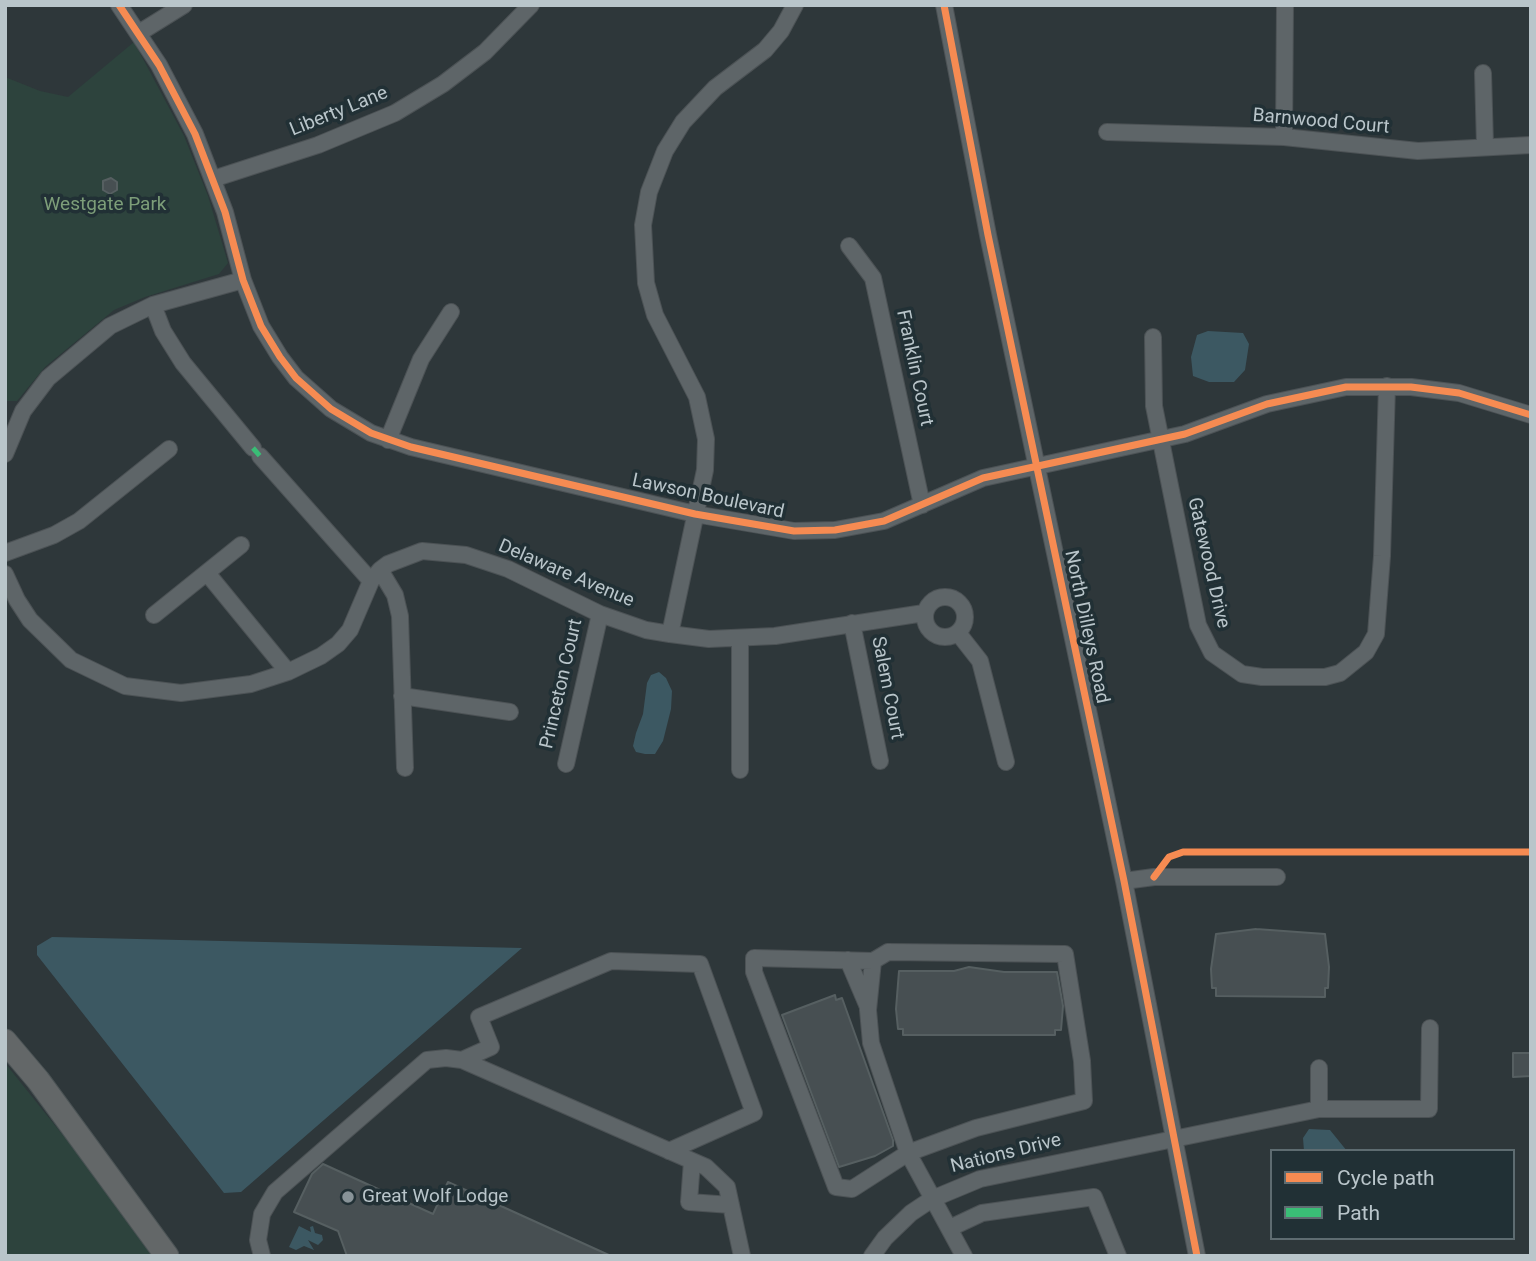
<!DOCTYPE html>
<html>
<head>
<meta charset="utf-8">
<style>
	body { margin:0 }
	#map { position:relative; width:1536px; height:1261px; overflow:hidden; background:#2e373a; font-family:Roboto,sans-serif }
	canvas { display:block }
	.frame { position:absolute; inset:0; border:7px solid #b9c5ca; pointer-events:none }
	.legend { position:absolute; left:1270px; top:1149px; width:245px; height:91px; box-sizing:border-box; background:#213035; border:2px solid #5e6c71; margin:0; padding:9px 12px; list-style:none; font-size:21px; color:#b9c5ca }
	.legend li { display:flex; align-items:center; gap:14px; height:35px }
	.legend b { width:35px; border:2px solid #5e6c71 }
</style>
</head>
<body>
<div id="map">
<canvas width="1536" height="1261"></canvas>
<div class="frame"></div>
<ul class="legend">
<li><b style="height:9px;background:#f68b52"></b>Cycle path</li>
<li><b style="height:9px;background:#3abd76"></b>Path</li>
</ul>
</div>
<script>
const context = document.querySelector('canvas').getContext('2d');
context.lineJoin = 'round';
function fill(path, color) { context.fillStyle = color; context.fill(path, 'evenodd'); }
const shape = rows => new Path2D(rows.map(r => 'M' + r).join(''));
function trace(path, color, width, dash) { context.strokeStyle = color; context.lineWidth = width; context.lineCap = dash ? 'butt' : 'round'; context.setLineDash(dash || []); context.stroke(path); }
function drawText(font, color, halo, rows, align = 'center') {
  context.font = font + ' Roboto,sans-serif'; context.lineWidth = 7; context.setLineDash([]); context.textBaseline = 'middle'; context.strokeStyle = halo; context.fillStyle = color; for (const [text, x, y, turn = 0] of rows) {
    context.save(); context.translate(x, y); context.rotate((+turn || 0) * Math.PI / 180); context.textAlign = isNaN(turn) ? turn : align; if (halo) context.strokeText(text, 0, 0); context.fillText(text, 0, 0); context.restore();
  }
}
const green = shape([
	[134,42,184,136,208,196,228,263,219,274,145,297,114,310,45,367,17,401,5,401,5,77,40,91,68,97],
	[5,1063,82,1159,152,1256,5,1256]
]);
const water = shape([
	[1208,331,1243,333,1249,344,1245,370,1234,382,1209,382,1193,376,1191,357,1197,335],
	[659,672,666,678,672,691,671,709,663,741,655,754,645,754,636,752,633,746,636,733,643,714,647,683,651,675],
	[52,937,522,948,241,1192,224,1193,37,955,37,946],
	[1309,1129,1330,1130,1347,1151,1304,1151,1303,1138],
	[299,1226,311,1232,310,1227,313,1226,315,1233,322,1235,323,1240,318,1245,308,1240,314,1250,304,1246,296,1250,289,1247]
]);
const building = shape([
	[111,178,117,182,117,190,110,194,103,190,103,181,111,178],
	[1256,929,1325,934,1329,967,1328,988,1325,988,1325,997,1216,996,1216,988,1212,988,1211,969,1216,934,1256,929],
	[969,967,1004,972,1057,972,1063,1006,1061,1030,1055,1030,1055,1035,903,1035,903,1029,898,1029,896,1009,899,971,954,971,969,967],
	[835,995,836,1000,842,998,893,1140,893,1146,875,1156,839,1167,782,1015,835,995],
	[1513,1053,1531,1053,1531,1076,1513,1077,1513,1053],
	[323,1164,433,1214,448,1182,611,1256,347,1256,338,1231,294,1212,312,1174,323,1164]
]);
const minor = shape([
	[119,5,159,65,195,134,225,212,243,280,261,326,280,357,296,378,331,409,371,433,411,447,695,514,794,531,835,530,884,521,983,478,1185,434,1267,404,1346,387,1411,387,1459,393,1531,415],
	[944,5,988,235,1124,881,1197,1256],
	[139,33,184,5],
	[1483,73,1485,145],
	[1107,132,1284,137,1418,151,1531,145],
	[1284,137,1285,5],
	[213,179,318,145,395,113,443,84,485,52,531,5],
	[849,246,873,278,922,505],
	[153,305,163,331,183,363,253,448],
	[1153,337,1154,406,1198,625,1212,653,1242,674,1262,677,1325,677,1340,673,1366,652,1376,634,1382,556,1387,386],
	[388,440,421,359,451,312],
	[5,454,23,411,48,378,110,326,153,305,243,280],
	[260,456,371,581],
	[5,553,54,535,79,521,169,449],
	[380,570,395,595,400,616,405,768],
	[207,573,288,672],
	[5,574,17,600,30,620,71,660,125,686,181,693,251,684,288,672,321,656,338,644,350,630,371,581,380,570,388,564,422,551,466,555,508,569,600,614,646,630,670,634,709,639,775,636,924,613],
	'925 617a20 20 0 1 1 40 0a20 20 0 1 1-40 0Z',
	[154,615,241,545],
	[852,623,880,761],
	[958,633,980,661,1006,762],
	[670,634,705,470,706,439,697,397,655,315,646,283,643,225,649,192,665,151,683,122,715,88,765,50,781,31,795,5],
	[740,639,740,770],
	[402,696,510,712],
	[566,764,600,614],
	[1124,881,1154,877,1277,877],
	[888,952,1065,954,1082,1061,1084,1101,976,1128,908,1153,852,1189,836,1187,754,972,754,958,873,961,888,952],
	[848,960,868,1007],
	[873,961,868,1010,871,1043,908,1153,964,1256],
	[462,1060,491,1047,479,1017,611,961,700,964,754,1113,669,1151],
	[1319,1109,1319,1068],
	[692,1161,689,1202,731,1205],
	[950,1228,982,1213,1094,1197,1118,1256],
	[262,1256,258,1240,262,1214,275,1192,427,1060,446,1058,462,1060,706,1167,727,1187,742,1256],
	[872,1256,885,1238,911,1213,932,1199,980,1179,1319,1109,1429,1109,1430,1028]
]);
const highway = shape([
	[5,1041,38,1080,167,1256]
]);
const quiet = shape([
	[253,448,260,456]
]);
const cycleway = shape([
	[119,5,159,65,195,134,225,212,243,280,261,326,280,357,296,378,331,409,371,433,411,447,695,514,794,531,835,530,884,521,983,478,1185,434,1267,404,1346,387,1411,387,1459,393,1531,415],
	[944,5,988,235,1124,881,1197,1256],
	[1154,877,1169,857,1183,852,1531,852]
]);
const markers = [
	[348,1197,7,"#889398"]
];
const streetNames = [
	["Liberty Lane",339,112,-22],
	["Barnwood Court",1321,122,5],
	["Franklin Court",914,368,78],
	["Lawson Boulevard",708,497,12],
	["Gatewood Drive",1208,563,77],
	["Delaware Avenue",566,574,23],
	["North Dilleys Road",1086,627,78],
	["Princeton Court",562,684,-77],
	["Salem Court",887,688,79],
	["Nations Drive",1006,1154,-14]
];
const parkNames = [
	["Westgate Park",105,205]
];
const poiNames = [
	["Great Wolf Lodge",362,1197]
];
fill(green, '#2d433d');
fill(water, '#3c5862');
fill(building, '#474f52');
trace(building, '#565f61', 2);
trace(minor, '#4c5255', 18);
trace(highway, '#4b5355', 25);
trace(minor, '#5e6568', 16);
trace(highway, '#636768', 23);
trace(quiet, '#3abd76', 5, [10, 5]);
trace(cycleway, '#f68b52', 7);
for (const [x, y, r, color] of markers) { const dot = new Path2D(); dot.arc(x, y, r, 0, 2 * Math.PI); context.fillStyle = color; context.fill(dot); trace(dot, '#213035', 2.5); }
drawText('19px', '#b9c5ca', '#213035', streetNames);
drawText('19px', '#7d9e79', '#213035', parkNames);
drawText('19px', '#b9c5ca', '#213035', poiNames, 'left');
</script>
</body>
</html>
